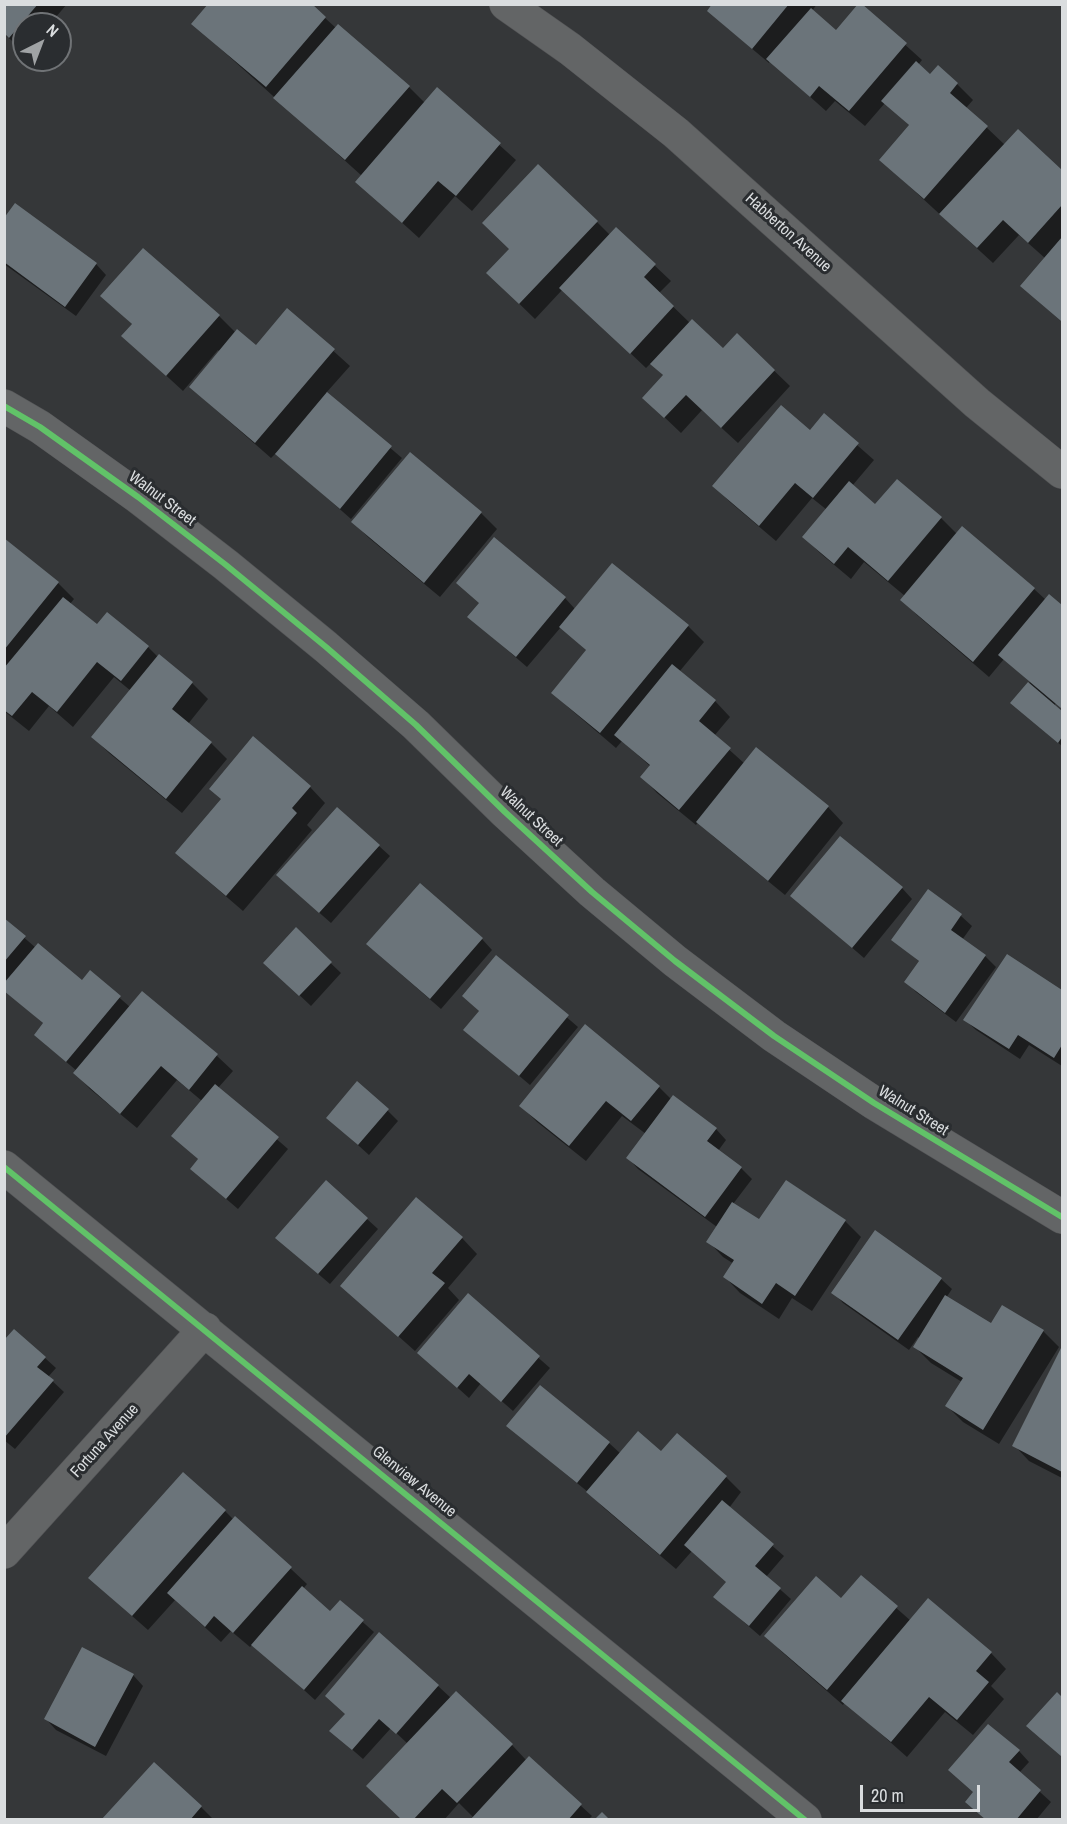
<!DOCTYPE html>
<html>
<head>
<meta charset="utf-8">
<style>
	body { margin:0 }
	#map { position:relative; width:1067px; height:1824px; overflow:hidden; background:#353739; font-family:"Archivo Narrow",sans-serif }
	canvas { display:block }
	.frame { position:absolute; inset:0; border:6px solid #dadddf; pointer-events:none }
	.north { position:absolute; left:12px; top:12px; width:60px; height:60px; box-sizing:border-box; background:#2a2d30; border:2px solid #707376; border-radius:50%; rotate:42deg; font-size:16px; font-weight:700; line-height:24px; text-align:center; color:#dadddf }
	.north::after { content:''; display:block; margin:auto; width:21px; height:27px; background:#a0a3a5; clip-path:polygon(50% 0,100% 100%,50% 72%,0 100%) }
	.scale { position:absolute; left:860px; top:1785px; width:120px; height:27px; box-sizing:border-box; border:3px solid #dadddf; border-top:0; padding-left:8px; font-size:18px; line-height:21px; white-space:nowrap; color:#dadddf; -webkit-text-stroke:4px #2a2d30; paint-order:stroke }
</style>
</head>
<body>
<div id="map">
<canvas width="1067" height="1824"></canvas>
<div class="frame"></div>
<div class="north">N</div>
<div class="scale">20 m</div>
</div>
<script>
const context = document.querySelector('canvas').getContext('2d');
context.lineJoin = 'round';
function fill(path, color) { context.fillStyle = color; context.fill(path, 'evenodd'); }
const shape = rows => new Path2D(rows.map(r => 'M' + r).join(''));
function trace(path, color, width, dash) { context.strokeStyle = color; context.lineWidth = width; context.lineCap = dash ? 'butt' : 'round'; context.setLineDash(dash || []); context.stroke(path); }
function drawText(font, color, halo, rows, align = 'center') {
  context.font = font + ' "Archivo Narrow",sans-serif'; context.lineWidth = 6; context.setLineDash([]); context.textBaseline = 'middle'; context.strokeStyle = halo; context.fillStyle = color; for (const [text, x, y, turn = 0] of rows) {
    context.save(); context.translate(x, y); context.rotate((+turn || 0) * Math.PI / 180); context.textAlign = isNaN(turn) ? turn : align; if (halo) context.strokeText(text, 0, 0); context.fillText(text, 0, 0); context.restore();
  }
}
const shadow = shape([
	[4,4,67,4,50,24,24,24,24,51,4,34],
	[714,4,817,4,812,11,836,32,860,4,922,60,918,65,930,76,938,67,957,84,973,100,966,108,1005,145,1018,131,1062,172,1062,322,1038,301,1046,259,1019,235,993,263,897,175,910,126,885,103,865,126,835,101,826,111,770,61,769,63,725,26,709,11],
	[325,18,336,28,409,87,425,103,437,89,516,160,472,211,455,196,419,238,357,182,362,176,193,24],
	[4,220,96,264,106,275,76,316,4,264],
	[597,222,610,235,616,229,671,281,659,293,690,323,723,350,737,335,790,386,738,443,702,410,681,433,660,413,664,376,651,363,646,368,563,289,535,319,503,288],
	[102,296,219,316,236,333,256,347,288,310,350,366,326,393,402,458,351,519,276,453,271,458,207,402,191,387,220,352,218,350,183,391,123,336,133,325],
	[824,416,874,460,852,486,876,506,897,481,941,518,957,534,1034,589,1046,600,1049,596,1062,607,1062,709,1056,703,1054,706,1062,713,1062,746,1012,703,1030,682,1004,659,989,677,917,615,902,599,905,596,864,562,851,579,820,553,804,537,827,510,812,498,776,541,730,502,714,486,810,432],
	[410,454,481,513,497,529,440,597,369,538,353,522],
	[4,540,58,583,74,599,70,604,97,627,148,647,158,657,159,656,192,683,208,699,188,724,211,743,227,759,182,813,109,753,93,737,131,691,114,677,73,727,49,706,29,731,4,711],
	[612,565,688,626,704,642,679,672,715,701,730,717,714,736,745,764,828,807,843,823,785,895,714,837,698,822,696,825,657,793,642,777,650,766,622,741,616,748,569,708,553,693,587,651,561,627,527,667,469,617,565,598,575,609],
	[310,787,325,803,307,825,312,830,243,911,193,868,177,853],
	[379,846,390,856,331,923,289,886],
	[902,888,912,899,864,958,792,896],
	[928,891,961,916,972,926,962,940,985,956,996,967,956,1022,916,992,906,981,920,962,893,940],
	[4,920,36,948,82,982,90,972,130,1007,142,993,217,1056,233,1071,218,1088,288,1149,238,1209,203,1179,199,1160,173,1136,202,1101,177,1080,137,1128,90,1089,75,1073,77,1071,46,1045,44,1024,4,989],
	[296,930,341,973,311,1006,276,973],
	[482,939,492,950,441,1009,379,955],
	[1007,956,1062,992,1062,1066,1029,1045,1020,1059,976,1030,965,1020],
	[497,957,578,1027,530,1085,465,1030,480,1012,464,996],
	[659,1087,672,1100,716,1129,726,1140,718,1151,741,1168,752,1179,733,1204,760,1222,845,1221,861,1237,812,1311,792,1298,779,1319,740,1293,725,1277,734,1264,723,1257,708,1241,717,1227,638,1169,628,1158,646,1134,622,1116,586,1161,537,1122,521,1106],
	[387,1110,398,1121,369,1155,328,1118],
	[367,1219,378,1229,330,1284,288,1248],
	[462,1238,477,1254,448,1288,459,1300,415,1351,342,1286],
	[941,1279,952,1289,946,1298,991,1325,1043,1331,1059,1347,999,1444,963,1422,947,1406,962,1382,931,1363,915,1347,920,1339,918,1337,909,1350,843,1303,833,1292],
	[468,1296,550,1368,513,1411,481,1383,469,1398,419,1353],
	[4,1342,45,1358,56,1368,48,1377,64,1392,15,1449,4,1440],
	[1062,1349,1062,1478,1029,1461,1014,1445],
	[508,1426,609,1443,621,1454,661,1453,726,1477,741,1492,729,1508,784,1556,766,1577,791,1599,760,1636,715,1597,728,1582,692,1551,676,1569,604,1508,588,1492,519,1436],
	[225,1511,234,1520,236,1518,291,1569,307,1584,303,1589,331,1613,340,1602,374,1632,315,1700,253,1644,250,1647,231,1631,221,1642,175,1600,148,1630,106,1593],
	[861,1577,911,1621,991,1653,1006,1669,991,1686,1004,1699,973,1735,945,1712,907,1757,845,1702,843,1705,782,1652,766,1636,841,1600],
	[133,1675,143,1686,106,1756,56,1730,46,1719],
	[438,1686,451,1698,512,1745,527,1761,529,1758,592,1816,588,1820,472,1820,474,1818,459,1803,444,1820,403,1820,408,1744,391,1728,363,1759,331,1731],
	[1057,1694,1062,1699,1062,1757,1039,1736],
	[1019,1751,1029,1762,1019,1773,1051,1802,1036,1820,986,1820,967,1802],
	[154,1764,201,1807,212,1818,210,1820,103,1820]
]);
const building = shape([
	[4,4,38,4,9,38,4,33],
	[208,4,312,4,326,17,266,87,191,24],
	[712,4,789,4,752,49,707,11],
	[858,4,862,4,907,43,849,111,819,86,810,97,766,59,811,8,836,30],
	[338,24,410,86,345,160,273,98],
	[916,61,930,74,938,65,958,83,950,93,988,126,924,199,879,160,909,125,881,101],
	[437,87,501,143,456,196,438,181,402,223,355,182],
	[1018,129,1062,170,1062,205,1028,243,1003,220,977,248,939,214],
	[538,164,598,221,519,304,486,273,509,249,482,223],
	[15,203,97,263,65,307,4,262,4,218],
	[616,227,656,264,644,277,674,306,630,354,559,288],
	[1062,237,1062,319,1061,321,1020,286],
	[143,248,220,315,166,376,121,336,132,324,100,296],
	[287,308,335,349,255,443,189,387,237,329,256,345],
	[692,319,723,348,737,333,775,370,721,428,686,395,664,418,642,398,663,375,650,364],
	[327,392,392,446,340,509,275,454],
	[781,405,810,430,824,413,859,443,813,498,795,483,759,526,712,486],
	[410,452,482,512,424,583,351,522],
	[897,479,942,517,888,581,848,547,834,564,802,537,849,481,875,504],
	[962,526,1035,588,973,662,900,600],
	[494,537,566,597,516,657,467,617,479,603,456,583],
	[4,538,59,582,4,650],
	[612,563,689,625,600,733,551,693,586,650,559,627],
	[1049,594,1062,605,1062,709,998,655],
	[63,597,97,624,107,612,149,646,121,681,97,662,57,712,32,692,12,716,4,710,4,668],
	[159,654,193,682,172,709,212,742,166,799,91,737],
	[672,664,716,700,699,721,731,748,679,810,640,777,650,765,614,735],
	[1028,682,1062,711,1062,737,1058,743,1010,703],
	[253,736,311,786,292,808,297,813,226,896,175,853,221,799,209,789],
	[756,747,829,806,768,881,696,822],
	[337,807,380,845,319,913,276,875],
	[840,836,903,887,852,948,790,896],
	[420,883,483,938,430,999,366,944],
	[928,889,962,914,951,930,986,955,945,1013,904,982,919,961,891,940],
	[4,918,26,936,4,962],
	[296,927,332,962,299,996,263,963],
	[38,943,82,980,90,970,121,996,66,1062,34,1035,43,1023,4,991,4,983],
	[1007,954,1062,990,1062,1045,1054,1058,1018,1035,1009,1049,963,1020],
	[496,955,569,1015,519,1076,463,1030,479,1011,462,996],
	[142,991,218,1054,189,1090,161,1066,120,1114,73,1073],
	[585,1024,660,1086,631,1121,606,1101,569,1146,519,1106],
	[357,1081,389,1109,358,1145,326,1118],
	[215,1084,279,1137,226,1199,190,1169,198,1159,171,1136],
	[673,1095,717,1128,707,1141,742,1167,705,1217,626,1158],
	[326,1180,368,1218,318,1274,275,1238],
	[786,1180,846,1220,795,1296,776,1283,762,1304,723,1277,734,1260,706,1242,732,1202,759,1219],
	[416,1197,463,1237,432,1273,445,1283,398,1337,340,1286],
	[875,1230,942,1278,898,1340,831,1293],
	[468,1293,540,1356,501,1402,469,1374,457,1388,417,1353],
	[945,1295,991,1323,1002,1305,1044,1330,983,1430,945,1406,963,1378,913,1347],
	[14,1329,46,1357,37,1367,54,1380,4,1438,4,1340],
	[1062,1346,1062,1472,1012,1446],
	[540,1385,610,1442,577,1483,506,1426],
	[638,1431,661,1451,677,1433,727,1476,660,1555,586,1492],
	[183,1472,226,1510,132,1616,88,1578],
	[722,1500,774,1544,755,1566,781,1588,749,1626,713,1597,726,1582,684,1545],
	[235,1516,292,1567,233,1633,214,1616,205,1627,167,1593],
	[861,1575,898,1606,827,1690,764,1636,816,1576,841,1598],
	[302,1586,330,1611,340,1600,364,1620,304,1690,251,1645],
	[928,1598,992,1652,976,1671,989,1682,957,1720,929,1697,891,1742,841,1701],
	[379,1632,439,1685,396,1734,379,1719,352,1750,329,1731,345,1714,325,1696],
	[82,1647,134,1674,95,1747,44,1719],
	[456,1691,513,1744,457,1803,442,1789,413,1820,402,1820,366,1786],
	[1057,1692,1062,1697,1062,1757,1026,1726],
	[988,1724,1020,1750,1009,1762,1041,1790,1016,1820,986,1820,965,1802,973,1792,948,1770],
	[529,1756,582,1804,568,1820,470,1820],
	[154,1762,202,1806,190,1820,101,1820],
	[602,1812,610,1820,594,1820]
]);
const minor = shape([
	[506,4,570,49,676,133,977,403,1062,472],
	[4,406,40,427,138,497,226,565,326,647,416,725,505,812,592,892,675,961,774,1036,874,1103,1062,1217],
	[4,1167,805,1820],
	[4,1552,205,1329]
]);
const cycleway = shape([
	[4,406,40,427,138,497,226,565,326,647,416,725,505,812,592,892,675,961,774,1036,874,1103,1062,1217],
	[4,1167,805,1820]
]);
const streetNames = [
	["Habberton Avenue",788,233,42],
	["Walnut Street",162,499,37],
	["Walnut Street",531,817,43],
	["Walnut Street",913,1111,32],
	["Fortuna Avenue",105,1441,-48],
	["Glenview Avenue",414,1482,39]
];
fill(shadow, '#0007');
fill(building, '#6b747a');
trace(minor, '#535456', 34);
trace(minor, '#636566', 33);
trace(cycleway, '#61c268', 6);
drawText('16px', '#dadddf', '#2a2d30', streetNames);
</script>
</body>
</html>
